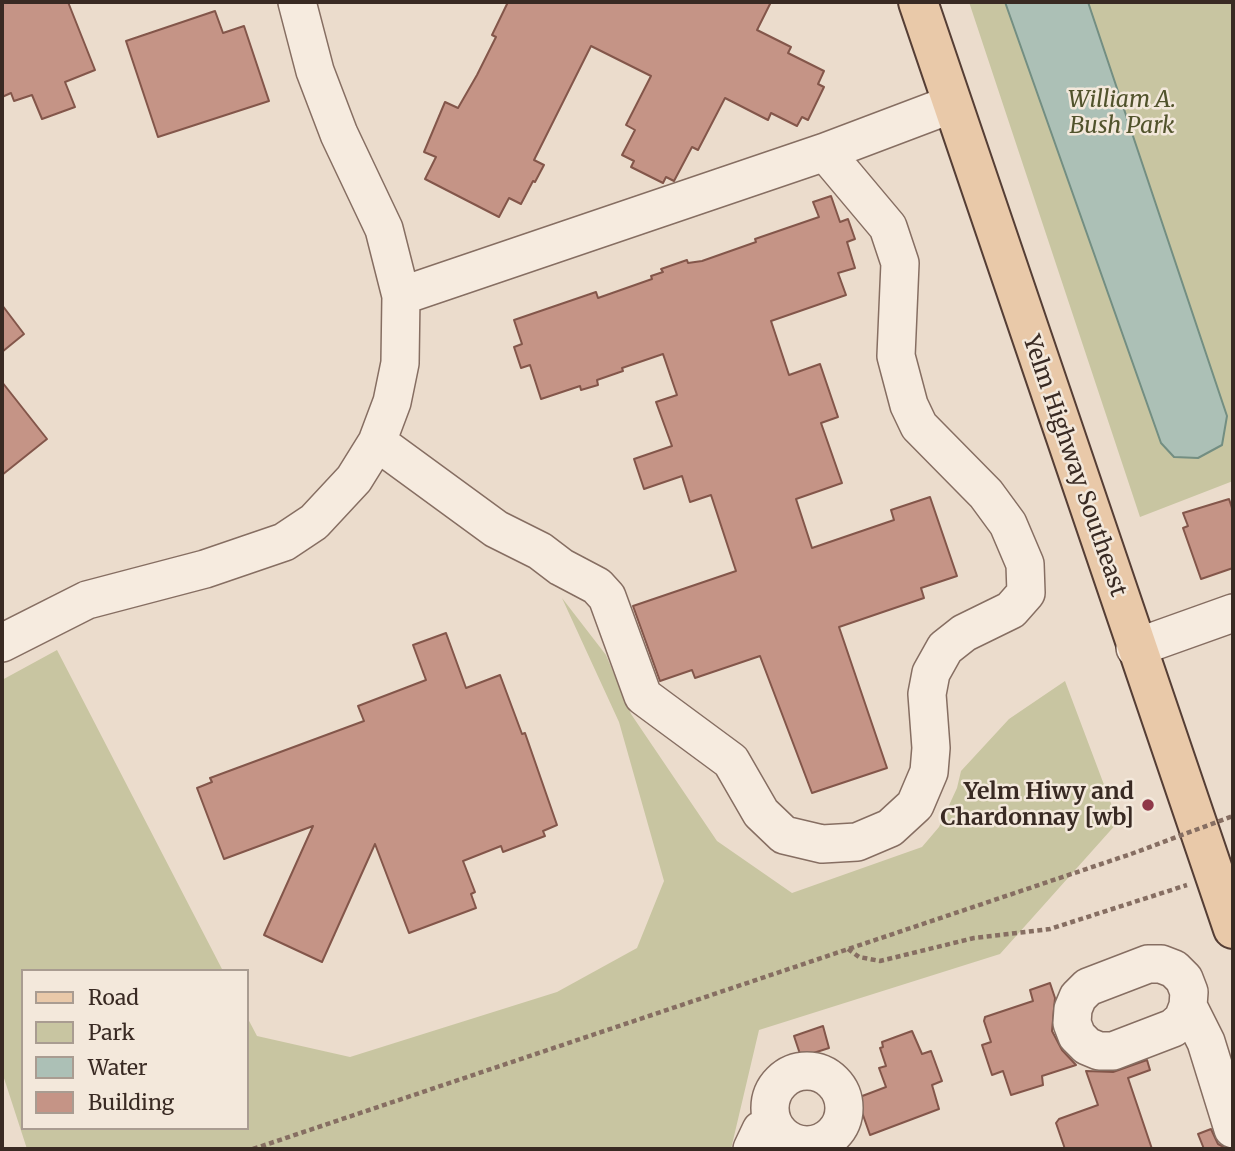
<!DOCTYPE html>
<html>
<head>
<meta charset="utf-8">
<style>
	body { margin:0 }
	#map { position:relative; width:1235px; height:1151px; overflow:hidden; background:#ebdccc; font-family:Merriweather,serif }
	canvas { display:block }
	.frame { position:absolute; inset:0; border:4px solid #392a23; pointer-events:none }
	.legend { position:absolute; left:21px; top:969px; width:228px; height:161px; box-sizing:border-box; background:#f3e8db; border:2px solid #a99c91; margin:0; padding:9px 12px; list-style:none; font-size:21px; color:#392a23 }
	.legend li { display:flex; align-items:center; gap:14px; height:35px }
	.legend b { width:35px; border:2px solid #a99c91 }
</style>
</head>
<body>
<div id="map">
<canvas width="1235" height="1151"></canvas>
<div class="frame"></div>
<ul class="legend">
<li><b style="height:9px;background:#e9c9a9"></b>Road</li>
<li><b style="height:19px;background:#c8c5a1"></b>Park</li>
<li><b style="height:19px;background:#acc0b6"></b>Water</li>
<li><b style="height:19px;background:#c59486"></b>Building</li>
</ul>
</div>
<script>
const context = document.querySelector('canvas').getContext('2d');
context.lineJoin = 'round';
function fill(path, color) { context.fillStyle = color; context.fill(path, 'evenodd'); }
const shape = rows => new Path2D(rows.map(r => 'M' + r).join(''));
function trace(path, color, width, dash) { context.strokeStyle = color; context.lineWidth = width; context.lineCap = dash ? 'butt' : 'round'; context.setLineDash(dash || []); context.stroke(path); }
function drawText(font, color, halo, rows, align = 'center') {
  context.font = font + ' Merriweather,serif'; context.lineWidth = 5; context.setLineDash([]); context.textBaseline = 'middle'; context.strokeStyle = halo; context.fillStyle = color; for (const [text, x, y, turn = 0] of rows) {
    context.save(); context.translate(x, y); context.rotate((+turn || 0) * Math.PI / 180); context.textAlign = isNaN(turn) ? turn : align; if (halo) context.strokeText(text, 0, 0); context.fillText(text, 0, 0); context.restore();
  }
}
const green = shape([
	[969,2,1233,2,1233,481,1140,517],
	[562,598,606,655,631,714,717,841,792,893,922,847,939,827,957,788,961,771,1009,719,1065,681,1118,822,1000,954,759,1030,731,1149,27,1149,2,1072,2,680,57,650,223,971,23,971,23,1128,247,1128,247,1017,257,1036,350,1057,557,992,637,948,664,881,619,722]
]);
const water = shape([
	[1005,2,1088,2,1227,416,1222,445,1198,458,1174,457,1161,443,1005,2]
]);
const building = shape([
	[2,2,68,2,95,70,65,82,75,107,42,119,32,95,14,101,11,93,2,97,2,2],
	[508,2,771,2,757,30,791,47,788,53,824,71,818,84,824,87,808,120,802,117,797,126,771,113,768,120,725,98,698,150,692,147,674,181,666,177,663,183,631,167,634,161,622,155,635,130,626,125,651,76,591,46,534,160,544,165,535,182,533,181,521,204,509,198,499,217,425,179,436,157,424,152,445,102,458,108,477,75,496,37,492,35,508,2],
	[215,11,223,33,244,26,269,101,158,137,126,41,215,11],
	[831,196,840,222,848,219,855,239,847,242,855,268,838,273,846,295,771,321,789,375,820,364,838,417,821,423,842,483,796,499,812,548,894,520,891,510,930,497,957,576,921,588,924,598,839,627,887,768,812,793,760,656,695,678,692,670,660,681,633,606,736,571,711,495,690,502,682,476,644,489,634,459,672,446,656,402,677,395,663,354,622,368,623,371,597,380,598,385,581,390,580,386,541,399,530,365,521,368,514,347,522,344,514,320,596,292,598,298,652,279,651,276,663,272,661,269,687,260,688,263,702,261,756,242,755,239,819,217,813,202,831,196],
	[2,305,24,334,2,352,2,305],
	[2,382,47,439,2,475,2,382],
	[1229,499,1233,511,1233,568,1201,579,1183,528,1188,526,1183,513,1229,499],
	[446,633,466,688,500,675,522,734,525,733,557,825,543,831,545,836,503,852,501,846,463,861,475,892,471,894,476,908,409,933,375,844,322,962,264,935,313,826,224,859,197,788,212,782,210,778,364,721,358,706,426,680,413,645,446,633],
	[1050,983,1055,998,1052,1031,1062,1050,1076,1065,1042,1076,1043,1085,1011,1095,1003,1071,992,1075,982,1045,991,1042,984,1021,985,1017,1033,1001,1030,990,1050,983],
	[823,1026,829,1048,801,1057,794,1036,823,1026],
	[912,1031,922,1054,931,1051,942,1081,932,1085,939,1109,870,1135,857,1098,886,1087,879,1068,886,1066,880,1048,883,1047,882,1042,912,1031],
	[1147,1060,1150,1070,1128,1078,1152,1149,1065,1149,1056,1123,1059,1119,1098,1105,1086,1071,1113,1072,1147,1060],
	[1211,1129,1218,1144,1228,1149,1204,1149,1198,1134,1211,1129]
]);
const path = shape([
	[848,949,859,957,880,961,974,938,1050,929,1187,885],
	[253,1149,1131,854]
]);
const minor = shape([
	[825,152,952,104],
	[377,442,496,529,540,551,561,567,597,586,607,597,643,696,731,761,761,813,784,835,822,844,857,842,890,828,915,805,929,772,931,748,927,694,931,673,945,648,964,633,1011,610,1026,593,1025,564,1008,524,986,494,919,426,909,405,896,356,900,263,888,227,825,152,401,296],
	[2,643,87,600,205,569,284,542,314,522,354,479,377,442,392,402,400,363,401,296,384,229,339,134,315,71,297,2],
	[1135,648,1233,613],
	[1188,1006,1183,1019,1173,1028,1113,1051,1099,1051,1087,1046,1077,1036,1072,1023,1073,1009,1078,997,1088,987,1148,964,1161,964,1174,969,1184,979,1189,992,1188,1006,1206,1042,1233,1129],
	'770 1108a37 37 0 1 1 74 0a37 37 0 1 1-74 0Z',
	[752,1149,761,1130,773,1124]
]);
const major = shape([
	[918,2,1233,929]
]);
const pathBridge = shape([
	[1131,854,1233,816]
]);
const markers = [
	[1148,805,7,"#8f3849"]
];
const parkNames = [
	["William A.",1122,100],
	["Bush Park",1122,126]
];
const streetNames = [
	["Yelm Highway Southeast",1074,466,71]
];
const poiNames = [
	["Yelm Hiwy and",1134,792],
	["Chardonnay [wb]",1134,818]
];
fill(green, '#c8c5a1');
fill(water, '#acc0b6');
trace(water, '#738e82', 2);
fill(building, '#c59486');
trace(building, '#83564a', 2);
trace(minor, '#866e62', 40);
trace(major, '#553e35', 42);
trace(path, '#866e62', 4.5, [5, 3.5]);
trace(minor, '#f6ebdf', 37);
trace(major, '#e9c9a9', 38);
trace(pathBridge, '#866e62', 4.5, [5, 3.5]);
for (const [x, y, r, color] of markers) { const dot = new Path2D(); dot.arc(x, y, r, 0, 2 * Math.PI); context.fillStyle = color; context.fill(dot); trace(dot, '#f3e8db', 2.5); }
drawText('italic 23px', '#51532c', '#f3e8db', parkNames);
drawText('23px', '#392a23', '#f3e8db', streetNames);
drawText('bold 23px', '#392a23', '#f3e8db', poiNames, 'right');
</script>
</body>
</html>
